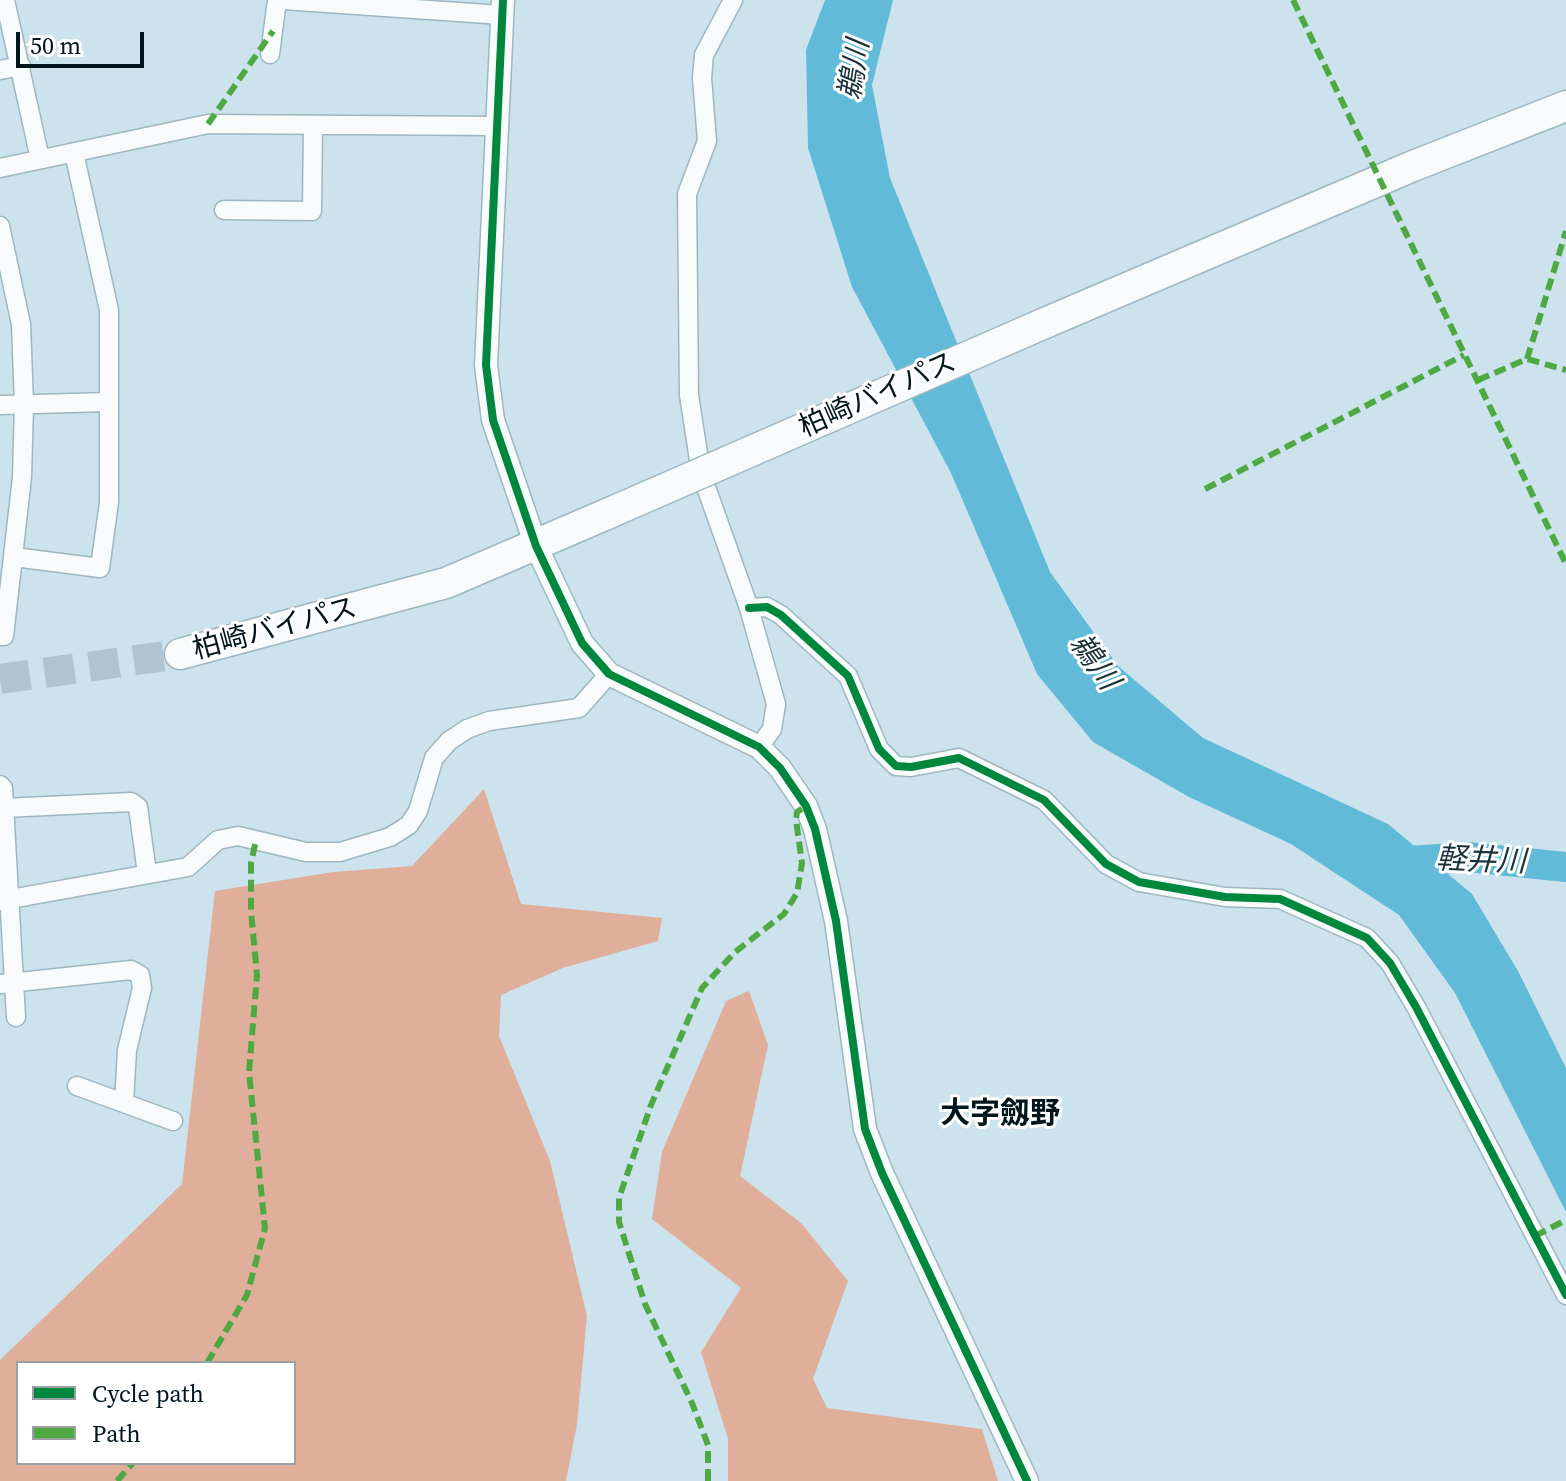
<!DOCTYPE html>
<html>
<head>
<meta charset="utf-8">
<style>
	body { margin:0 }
	#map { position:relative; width:1566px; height:1481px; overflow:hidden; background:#cce3ed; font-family:"Source Serif 4",serif }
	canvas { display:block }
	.legend { position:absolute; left:16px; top:1361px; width:280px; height:104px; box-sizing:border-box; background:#fff; border:2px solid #99a1a5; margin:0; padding:10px 14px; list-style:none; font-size:24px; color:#01151d }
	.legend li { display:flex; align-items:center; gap:16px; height:40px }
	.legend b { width:40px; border:2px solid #99a1a5 }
	.scale { position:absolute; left:16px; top:32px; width:128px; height:36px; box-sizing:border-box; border:4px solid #01151d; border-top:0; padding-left:10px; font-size:24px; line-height:28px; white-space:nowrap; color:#01151d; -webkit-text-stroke:6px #fff; paint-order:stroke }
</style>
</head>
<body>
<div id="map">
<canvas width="1566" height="1481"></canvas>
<ul class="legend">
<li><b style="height:10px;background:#00873e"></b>Cycle path</li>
<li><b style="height:10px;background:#4fa943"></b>Path</li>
</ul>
<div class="scale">50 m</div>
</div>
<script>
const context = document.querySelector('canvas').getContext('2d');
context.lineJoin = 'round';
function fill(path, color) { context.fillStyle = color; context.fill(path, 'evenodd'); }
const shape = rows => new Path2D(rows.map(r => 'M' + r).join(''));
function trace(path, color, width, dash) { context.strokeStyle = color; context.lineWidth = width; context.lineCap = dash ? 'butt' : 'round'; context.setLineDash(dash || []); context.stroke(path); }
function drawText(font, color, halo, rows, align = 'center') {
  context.font = font + ' "Source Serif 4","Noto Sans JP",serif'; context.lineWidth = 6; context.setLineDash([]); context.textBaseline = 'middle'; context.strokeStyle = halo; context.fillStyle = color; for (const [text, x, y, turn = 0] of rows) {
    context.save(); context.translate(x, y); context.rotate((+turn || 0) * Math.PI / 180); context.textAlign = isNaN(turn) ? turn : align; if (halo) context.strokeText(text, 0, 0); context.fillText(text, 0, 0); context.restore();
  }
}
const forest = shape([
	[484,789,521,904,662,918,658,941,563,968,501,995,499,1036,550,1161,587,1316,577,1424,566,1481,0,1481,0,1360,182,1184,215,891,333,872,412,866],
	[294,1363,294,1463,18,1463,18,1363],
	[749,991,768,1045,740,1176,801,1223,848,1281,813,1379,827,1408,982,1429,998,1481,728,1481,728,1439,701,1352,741,1288,652,1219,662,1152,726,1001]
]);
const water = shape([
	[825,0,893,0,872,85,890,178,1050,572,1118,666,1203,738,1388,824,1472,894,1518,971,1566,1068,1566,1212,1455,993,1399,915,1291,844,1189,797,1093,742,1037,674,951,473,852,287,808,148,806,50]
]);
const river = shape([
	[1395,862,1468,857,1566,867]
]);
const trunkTunnel = shape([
	[0,679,180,654]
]);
const minor = shape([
	[5,0,40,159],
	[283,0,502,15],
	[733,0,704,55,702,78,707,141,687,194,689,395,701,473,749,608,776,704,772,729,759,747],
	[270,54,277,0],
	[0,70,21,66],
	[0,168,208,124,496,126],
	[224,210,312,211,313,125],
	[0,226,21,324,24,404,22,477,4,636,0,636],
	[0,405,108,402],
	[14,557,100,568,109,502,109,310,74,153],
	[749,608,767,607,781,615,848,676,879,749,896,766,911,767,959,758,1044,800,1106,864,1139,882,1225,897,1280,899,1367,938,1390,963,1416,1007,1566,1295],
	[0,785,3,788,16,1017],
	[4,808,131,802,138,807,147,873],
	[0,901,188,867,218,840,238,836,306,852,340,852,390,837,409,825,418,811,434,758,449,741,467,729,489,721,579,708,609,674],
	[0,984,131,970,140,975,142,988,127,1050,124,1103],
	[77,1086,173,1121]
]);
const tertiary = shape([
	[503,0,486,365,493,420,536,546,582,643,609,674,759,747,780,768,806,806,815,829,836,921,865,1129,882,1173,1027,1481]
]);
const trunk = shape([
	[1045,323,1413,166,1566,106],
	[180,654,446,583,607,514]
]);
const trunkBridge = shape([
	[607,514,1045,323]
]);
const quiet = shape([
	[1293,0,1566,564],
	[208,124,273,31],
	[1527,359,1566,231],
	[1478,380,1527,359,1566,370],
	[1205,489,1464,355],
	[1535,1236,1566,1220],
	[207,1363,247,1295,265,1228,249,1072,257,975,251,911,251,863,256,840],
	[117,1481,133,1463],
	[708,1481,708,1445,692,1403,645,1304,619,1222,619,1198,651,1105,702,988,735,952,784,914,797,893,802,863,796,820,797,812,806,806]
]);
const cycleway = shape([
	[503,0,486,365,493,420,536,546,582,643,609,674,759,747,780,768,806,806,815,829,836,921,865,1129,882,1173,1027,1481],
	[749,608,767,607,781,615,848,676,879,749,896,766,911,767,959,758,1044,800,1106,864,1139,882,1225,897,1280,899,1367,938,1390,963,1416,1007,1566,1295]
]);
const streetNames = [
	["柏崎バイパス",878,396,-24],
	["柏崎バイパス",275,630,-15]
];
const waterNames = [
	["鵜川",856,70,-81],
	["鵜川",1093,663,54],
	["軽井川",1481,862,2]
];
const neighbourhoodNames = [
	["大字劔野",1000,1115]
];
fill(forest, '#dfaf9b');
fill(water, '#61bbd8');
trace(river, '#61bbd8', 30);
trace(trunkTunnel, '#aec4ce', 30, [30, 15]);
trace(minor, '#9eb6bf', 21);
trace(tertiary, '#9eb6bf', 25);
trace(trunk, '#9eb6bf', 33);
trace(minor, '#f7fbfc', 18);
trace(tertiary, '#f7fbfc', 22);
trace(trunk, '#f7fbfc', 30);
trace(trunkBridge, '#9eb6bf', 33, []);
trace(trunkBridge, '#f7fbfc', 30);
trace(quiet, '#4fa943', 6, [12, 6]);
trace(cycleway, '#00873e', 8);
drawText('28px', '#01151d', '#fff', streetNames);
drawText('italic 30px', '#1a323b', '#fff', waterNames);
drawText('bold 30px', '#01151d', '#fff', neighbourhoodNames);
</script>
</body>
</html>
